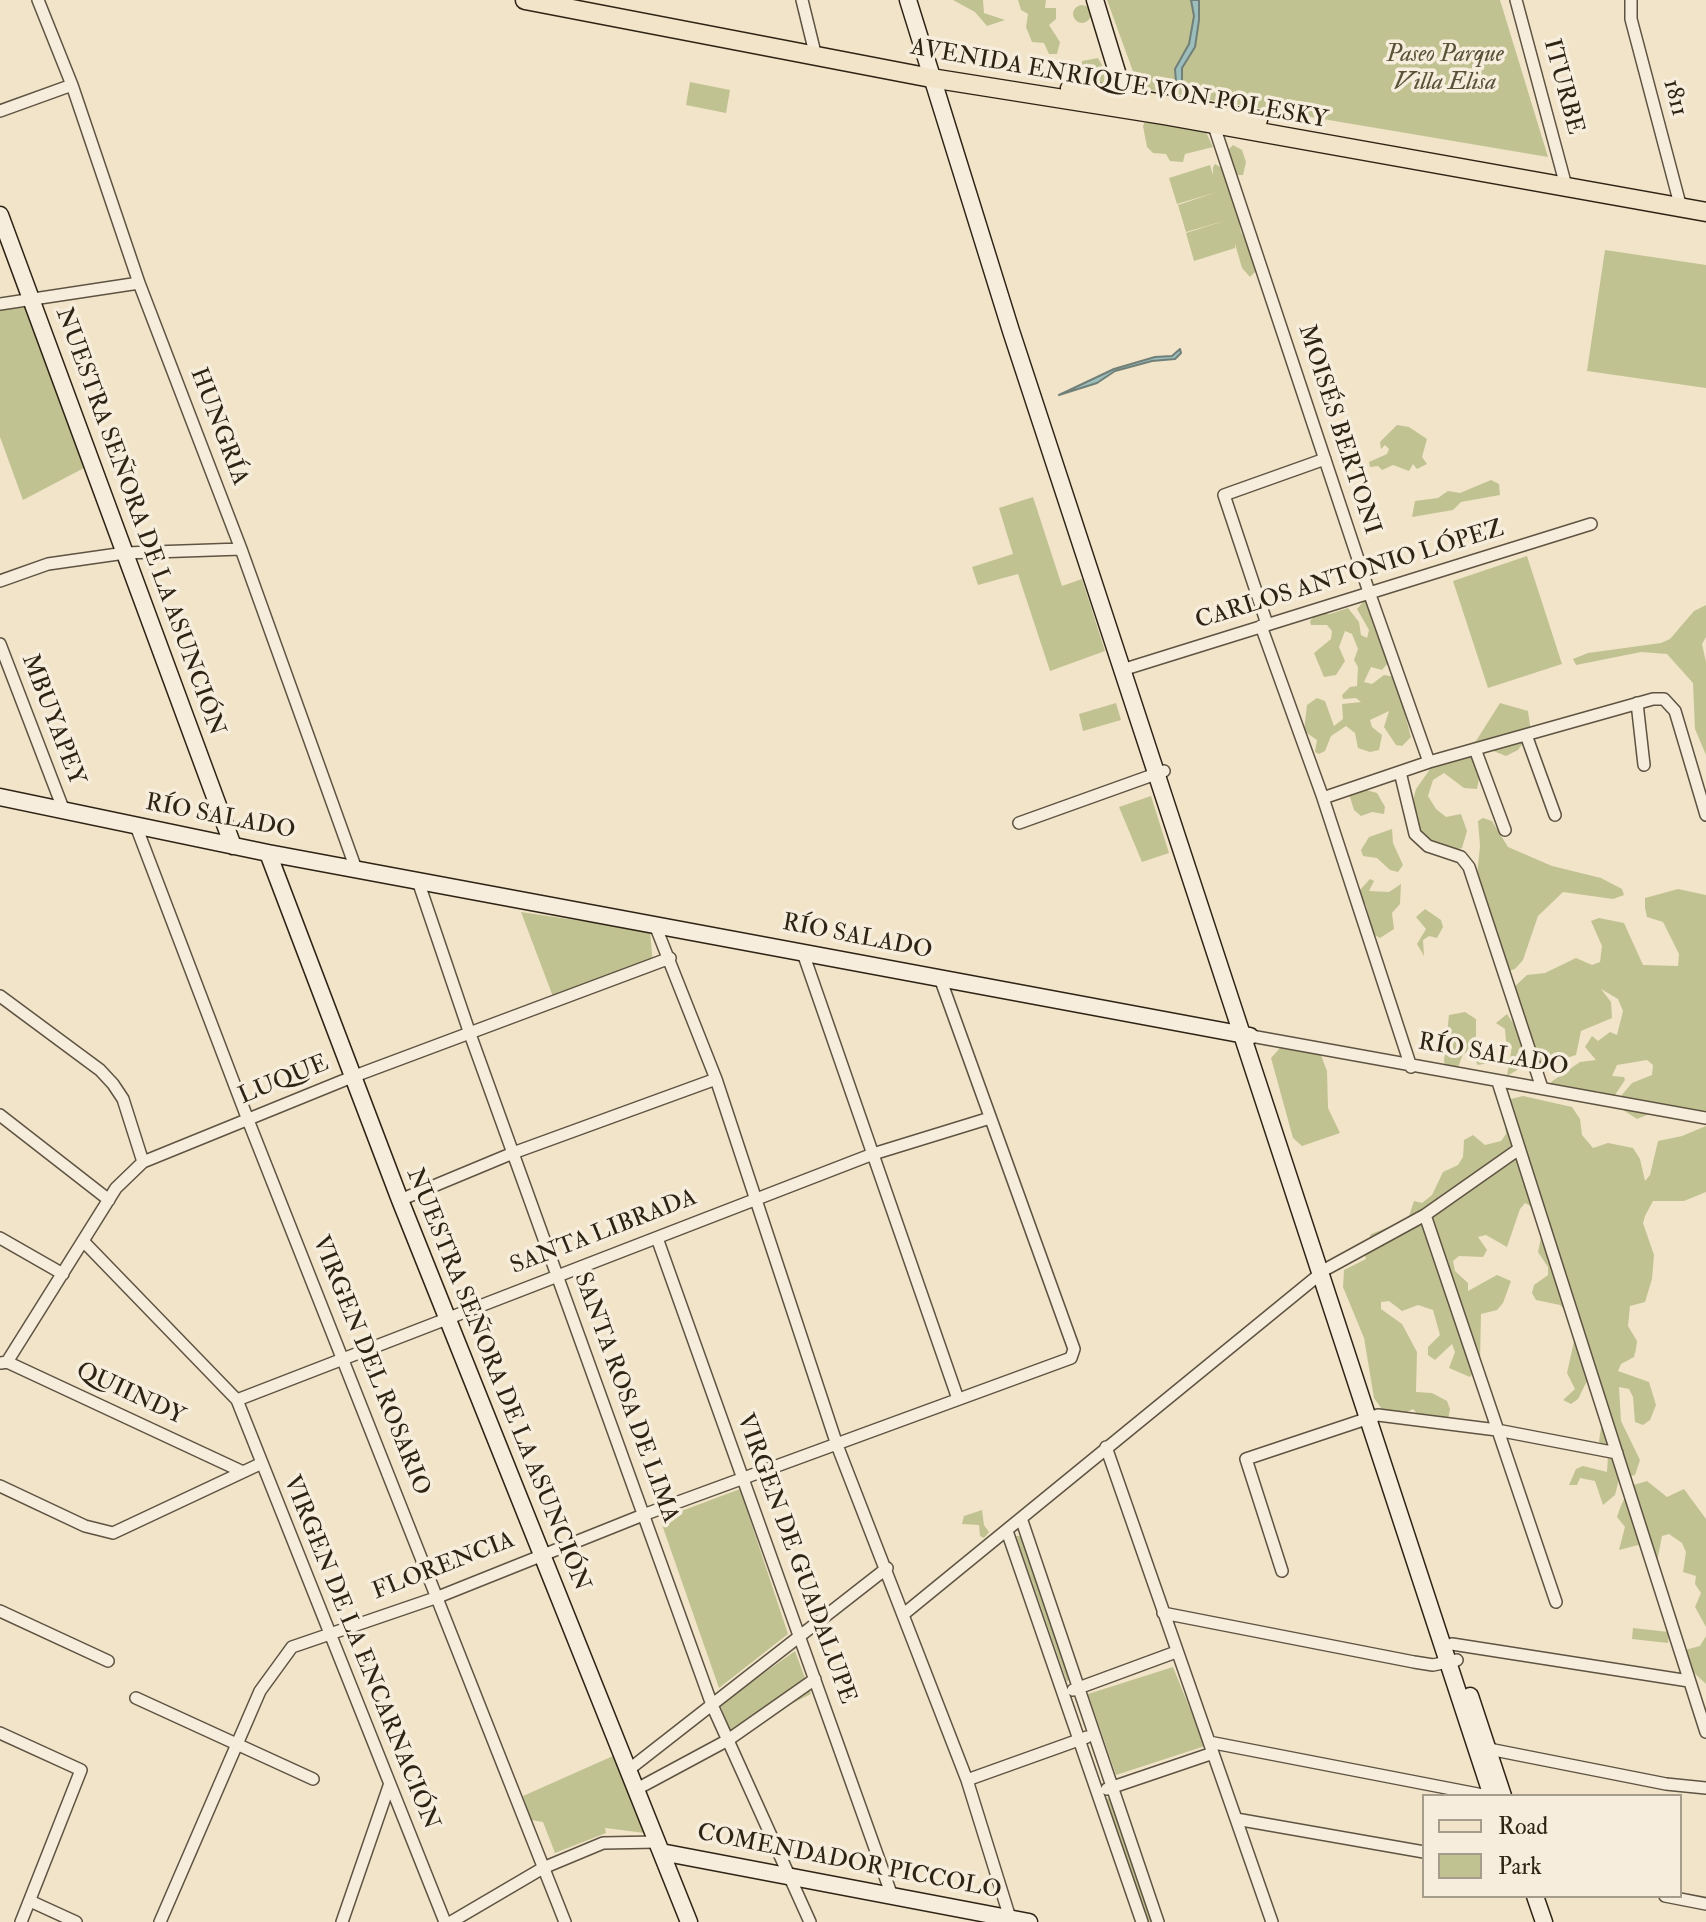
<!DOCTYPE html>
<html>
<head>
<meta charset="utf-8">
<style>
	body { margin:0 }
	#map { position:relative; width:1706px; height:1922px; overflow:hidden; background:#f1e4c9; font-family:"IM FELL Double Pica",serif }
	canvas { display:block }
	.legend { position:absolute; left:1422px; top:1794px; width:260px; height:104px; box-sizing:border-box; background:#f6eddc; border:2px solid #a69c8c; margin:0; padding:10px 14px; list-style:none; font-size:24px; color:#2e2315 }
	.legend li { display:flex; align-items:center; gap:16px; height:40px }
	.legend b { width:40px; border:2px solid #a69c8c }
</style>
</head>
<body>
<div id="map">
<canvas width="1706" height="1922"></canvas>
<ul class="legend">
<li><b style="height:10px;background:#f1e4c9"></b>Road</li>
<li><b style="height:22px;background:#c1c292"></b>Park</li>
</ul>
</div>
<script>
const context = document.querySelector('canvas').getContext('2d');
context.lineJoin = 'round';
function fill(path, color) { context.fillStyle = color; context.fill(path, 'evenodd'); }
const shape = rows => new Path2D(rows.map(r => 'M' + r).join(''));
function trace(path, color, width, dash) { context.strokeStyle = color; context.lineWidth = width; context.lineCap = dash ? 'butt' : 'round'; context.setLineDash(dash || []); context.stroke(path); }
function drawText(font, color, halo, rows, align = 'center') {
  context.font = font + ' "IM FELL Double Pica",serif'; context.lineWidth = 7; context.setLineDash([]); context.textBaseline = 'middle'; context.strokeStyle = halo; context.fillStyle = color; for (const [text, x, y, turn = 0] of rows) {
    context.save(); context.translate(x, y); context.rotate((+turn || 0) * Math.PI / 180); context.textAlign = isNaN(turn) ? turn : align; if (halo) context.strokeText(text, 0, 0); context.fillText(text, 0, 0); context.restore();
  }
}
const green = shape([
	[953,0,983,0,984,13,1005,20,987,26,975,12],
	[1018,0,1046,0,1045,8,1056,8,1056,19,1049,25,1060,42,1057,54,1049,54,1044,43,1032,42,1026,27,1028,14,1021,10],
	[1107,0,1500,0,1548,157,1139,88],
	'1073 14a9 9 0 1 1 18 0a9 9 0 1 1-18 0Z',
	[1098,58,1110,79,1110,86,1102,88,1082,74,1082,61],
	[690,82,730,90,726,113,686,105],
	[1146,119,1204,128,1213,147,1185,154,1183,162,1170,161,1166,154,1153,153,1147,147,1143,126],
	[1233,145,1242,150,1246,162,1243,175,1232,175,1231,183,1241,232,1254,255,1255,272,1250,277,1242,268,1235,244,1235,248,1194,261,1186,233,1227,220,1186,232,1178,205,1217,192,1177,204,1169,178,1210,165,1213,175,1213,167,1215,164,1222,168,1227,151],
	[1605,250,1706,265,1706,388,1587,371],
	[29,307,84,468,23,500,0,437,0,310],
	[1397,425,1409,427,1427,439,1422,457,1427,464,1417,469,1413,464,1409,471,1393,465,1382,470,1378,466,1370,467,1369,462,1387,454,1389,449,1385,445,1381,449,1380,442],
	[1491,480,1499,484,1500,495,1461,502,1453,510,1412,517,1415,501,1438,498,1448,491,1460,493],
	[1033,497,1062,586,1082,579,1105,651,1050,671,1018,574,978,585,972,567,1013,554,999,508],
	[1527,556,1562,664,1488,688,1453,581],
	[1364,601,1369,603,1388,663,1382,670,1371,667,1364,682,1372,684,1384,675,1395,677,1411,737,1402,746,1396,745,1384,727,1389,711,1370,720,1372,727,1382,735,1379,750,1370,752,1358,748,1355,733,1346,726,1331,736,1325,751,1319,754,1315,752,1317,740,1304,731,1307,705,1317,698,1325,701,1334,726,1343,719,1342,704,1361,702,1356,698,1343,699,1342,695,1350,687,1357,686,1358,667,1354,660,1358,649,1352,634,1345,631,1339,647,1345,661,1336,675,1324,677,1314,653,1331,639,1332,631,1327,625,1311,625,1310,621,1318,612,1330,614,1348,608,1359,622,1361,635,1367,638,1369,630,1357,609],
	[1706,605,1706,637,1702,644,1706,662,1706,755,1695,729,1693,683,1667,654,1641,652,1576,665,1573,659,1588,653,1661,643,1670,639,1694,611],
	[1116,703,1121,720,1083,731,1079,714],
	[1500,703,1528,711,1531,732,1518,750,1506,756,1486,748,1479,751,1481,767,1477,789,1464,788,1444,773,1433,780,1428,796,1436,809,1446,817,1461,814,1467,831,1462,848,1451,851,1425,846,1411,808,1416,789,1440,755,1476,741],
	[1370,782,1366,790,1377,793,1385,807,1384,814,1372,812,1361,816,1354,810,1349,794],
	[1151,796,1169,853,1142,862,1119,807],
	[1483,818,1492,821,1508,847,1552,866,1601,878,1622,889,1624,895,1613,899,1563,892,1538,916,1523,960,1515,969,1502,973,1495,965,1492,939,1476,885,1480,846,1478,821],
	[1392,829,1393,843,1403,865,1398,872,1390,870,1377,858,1363,856,1361,850,1369,837],
	[1370,879,1374,881,1369,891,1389,892,1401,884,1400,904,1392,913,1394,929,1380,938,1373,934,1366,905,1359,900,1358,892],
	[1678,889,1706,895,1706,1115,1657,1111,1637,1119,1623,1110,1621,1096,1632,1083,1652,1075,1653,1065,1647,1060,1617,1065,1612,1076,1624,1077,1625,1080,1611,1101,1598,1091,1594,1093,1552,1085,1551,1082,1580,1062,1596,1060,1585,1047,1592,1036,1598,1041,1610,1032,1617,1035,1623,1011,1618,999,1601,989,1611,1002,1612,1018,1581,1031,1576,1055,1553,1062,1541,1075,1513,988,1527,975,1545,973,1576,958,1592,965,1600,962,1602,946,1591,921,1599,918,1624,923,1643,965,1678,966,1679,954,1663,922,1647,917,1645,908,1645,898],
	[1425,909,1441,920,1443,927,1437,938,1429,936,1423,940,1424,956,1417,944,1426,929,1416,917],
	[521,912,650,931,653,964,555,1002],
	[1465,1012,1476,1019,1476,1043,1488,1063,1478,1065,1469,1051,1463,1054,1457,1070,1447,1073,1444,1061,1449,1015],
	[1507,1014,1515,1026,1527,1064,1507,1076,1512,1046,1506,1041,1505,1029,1496,1023],
	[1280,1048,1321,1055,1327,1071,1328,1108,1340,1133,1302,1146,1293,1138,1271,1058],
	[1523,1096,1572,1107,1580,1119,1582,1135,1593,1148,1608,1143,1633,1148,1640,1159,1645,1181,1650,1175,1658,1141,1682,1136,1706,1126,1706,1192,1684,1201,1653,1201,1645,1216,1643,1223,1654,1255,1652,1279,1645,1302,1630,1306,1628,1326,1637,1341,1636,1349,1634,1357,1621,1364,1618,1371,1649,1382,1656,1405,1650,1420,1643,1425,1635,1422,1633,1397,1629,1389,1619,1387,1621,1421,1640,1460,1635,1475,1619,1479,1615,1495,1603,1505,1595,1481,1580,1478,1577,1485,1569,1485,1576,1469,1583,1466,1607,1472,1608,1455,1599,1441,1603,1415,1588,1379,1578,1399,1571,1404,1563,1400,1575,1389,1567,1373,1575,1337,1566,1311,1560,1305,1536,1300,1532,1293,1534,1285,1548,1275,1548,1267,1538,1252,1543,1228,1536,1223,1532,1207,1525,1203,1520,1209,1507,1247,1486,1235,1478,1237,1487,1250,1483,1257,1459,1256,1453,1261,1455,1271,1468,1283,1468,1291,1497,1275,1511,1281,1503,1303,1497,1310,1481,1314,1480,1363,1470,1377,1449,1368,1455,1352,1452,1344,1435,1360,1428,1355,1428,1347,1440,1335,1433,1310,1418,1305,1402,1311,1389,1301,1381,1302,1381,1309,1402,1324,1417,1352,1416,1392,1432,1393,1447,1401,1450,1409,1447,1425,1440,1429,1425,1422,1413,1409,1399,1416,1384,1412,1374,1398,1364,1338,1343,1287,1344,1270,1366,1259,1364,1251,1371,1234,1402,1222,1409,1216,1414,1201,1422,1203,1432,1195,1443,1172,1458,1165,1463,1157,1464,1140,1473,1135,1485,1145,1501,1141,1506,1134,1504,1117,1507,1100],
	[1647,1481,1667,1497,1684,1489,1706,1519,1706,1627,1695,1607,1701,1593,1695,1584,1696,1576,1683,1572,1686,1552,1682,1543,1669,1534,1662,1536,1657,1562,1642,1544,1619,1550,1625,1527,1617,1517,1620,1508,1630,1486],
	[740,1489,788,1634,719,1688,660,1519],
	[982,1510,984,1525,989,1532,984,1538,980,1536,979,1525,962,1524,964,1516],
	[1016,1536,1020,1536,1069,1679,1067,1682],
	[1633,1628,1669,1632,1668,1643,1632,1639],
	[1706,1636,1706,1684,1689,1668,1685,1650,1700,1646],
	[795,1651,811,1694,731,1734,720,1704],
	[1173,1667,1205,1746,1116,1775,1088,1694],
	[613,1756,645,1833,605,1828,606,1833,555,1853,543,1822,531,1820,523,1796],
	[1110,1798,1152,1922,1148,1922,1106,1799]
]);
const water = shape([
	[1191,0,1199,0,1199,20,1195,47,1182,68,1182,88,1176,82,1175,69,1189,44,1194,16,1191,0],
	[1180,349,1181,353,1175,359,1152,361,1115,371,1097,383,1059,395,1114,369,1155,357,1172,356,1180,349]
]);
const street = shape([
	[38,0,72,85,139,283,241,549,356,869],
	[802,0,816,57],
	[1516,0,1566,186],
	[1631,0,1631,19,1681,208],
	[0,111,72,85],
	[1213,123,1369,592,1429,762],
	[0,304,139,283],
	[0,581,48,564,125,553,241,549],
	[1267,624,1224,495,1325,459],
	[1261,626,1323,798,1411,1067],
	[0,644,64,811],
	[1122,670,1591,524],
	[1637,703,1644,765],
	[1526,735,1555,815],
	[1475,749,1505,830],
	[1400,772,1415,834,1428,846,1461,857,1469,867,1542,1088],
	[1323,798,1429,762,1653,699,1664,699,1675,711,1706,815],
	[1019,823,1164,771],
	[136,826,248,1120,565,1922],
	[418,881,470,1034,712,1705,810,1922],
	[655,925,716,1079,837,1445,967,1780,1010,1918],
	[803,953,958,1399],
	[0,996,100,1070,113,1084,123,1099,143,1162],
	[1251,1036,1706,1118],
	[1498,1082,1706,1732],
	[0,1115,109,1200],
	[400,1200,513,1153,716,1079],
	[1425,1215,1556,1602],
	[0,1238,63,1274],
	[657,1238,892,1896],
	[85,1243,237,1400,445,1922],
	[1328,1268,1425,1215,1519,1149],
	[7,1362,116,1188,143,1162,352,1077,670,958],
	[1,1363,7,1362,241,1471],
	[237,1400,873,1154,990,1118],
	[1106,1447,1272,1922],
	[0,1486,85,1526,113,1533,260,1464],
	[1022,1521,1158,1922],
	[1007,1531,1142,1922],
	[1282,1571,1246,1459,1378,1415,1497,1430,1617,1453],
	[0,1611,108,1661],
	[905,1613,1320,1274],
	[1163,1613,1414,1662,1433,1665,1457,1660],
	[1452,1644,1689,1681],
	[1073,1690,1176,1652],
	[136,1698,313,1779],
	[0,1733,81,1770,21,1922],
	[1209,1742,1488,1796],
	[1489,1749,1666,1784,1706,1788],
	[627,1771,887,1568],
	[967,1780,1087,1737],
	[1107,1789,1213,1753],
	[635,1790,728,1740,815,1679],
	[1236,1819,1424,1852],
	[1665,1896,1706,1904],
	[30,1901,76,1922],
	[160,1922,260,1691,292,1647,438,1597,643,1515,1071,1358,1074,1349,940,978],
	[342,1922,389,1786],
	[451,1922,543,1868,603,1843,657,1842]
]);
const secondary = shape([
	[908,0,1011,331,1492,1796],
	[1095,0,1128,108],
	[0,215,233,846],
	[0,797,268,853,1250,1036],
	[268,853,400,1200,689,1922],
	[1470,1696,1503,1796],
	[661,1852,1029,1922],
	[1535,1896,1544,1922]
]);
const primary = shape([
	[525,0,931,78,1164,115,1706,212],
	[1070,88,1258,120]
]);
const parkNames = [
	["Paseo Parque",1445,56],
	["Villa Elisa",1445,84]
];
const streetNames = [
	["AVENIDA ENRIQUE VON POLESKY",1119,85,10],
	["ITURBE",1562,87,75],
	["1811",1674,98,75],
	["HUNGRÍA",218,427,69],
	["MOISÉS BERTONI",1338,430,72],
	["NUESTRA SEÑORA DE LA ASUNCIÓN",139,522,70],
	["CARLOS ANTONIO LÓPEZ",1350,576,-17],
	["MBUYAPEY",52,720,69],
	["RÍO SALADO",220,818,11],
	["RÍO SALADO",857,938,11],
	["RÍO SALADO",1493,1056,10],
	["LUQUE",284,1081,-22],
	["SANTA LIBRADA",604,1233,-21],
	["VIRGEN DEL ROSARIO",370,1366,68],
	["NUESTRA SEÑORA DE LA ASUNCIÓN",497,1380,68],
	["QUIINDY",130,1395,25],
	["SANTA ROSA DE LIMA",625,1398,70],
	["VIRGEN DE GUADALUPE",795,1559,70],
	["FLORENCIA",444,1567,-21],
	["VIRGEN DE LA ENCARNACIÓN",360,1653,68],
	["COMENDADOR PICCOLO",849,1863,11]
];
fill(green, '#c1c292');
fill(water, '#9cbebc');
trace(water, '#708079', 2);
trace(street, '#5f5342', 14);
trace(secondary, '#2e2315', 19);
trace(primary, '#2e2315', 21);
trace(street, '#f6eddc', 11);
trace(secondary, '#f6eddc', 16);
trace(primary, '#f1e4c9', 18);
drawText('italic 24px', '#5a533a', '#f6eddc', parkNames);
drawText('24px', '#2e2315', '#f6eddc', streetNames);
</script>
</body>
</html>
